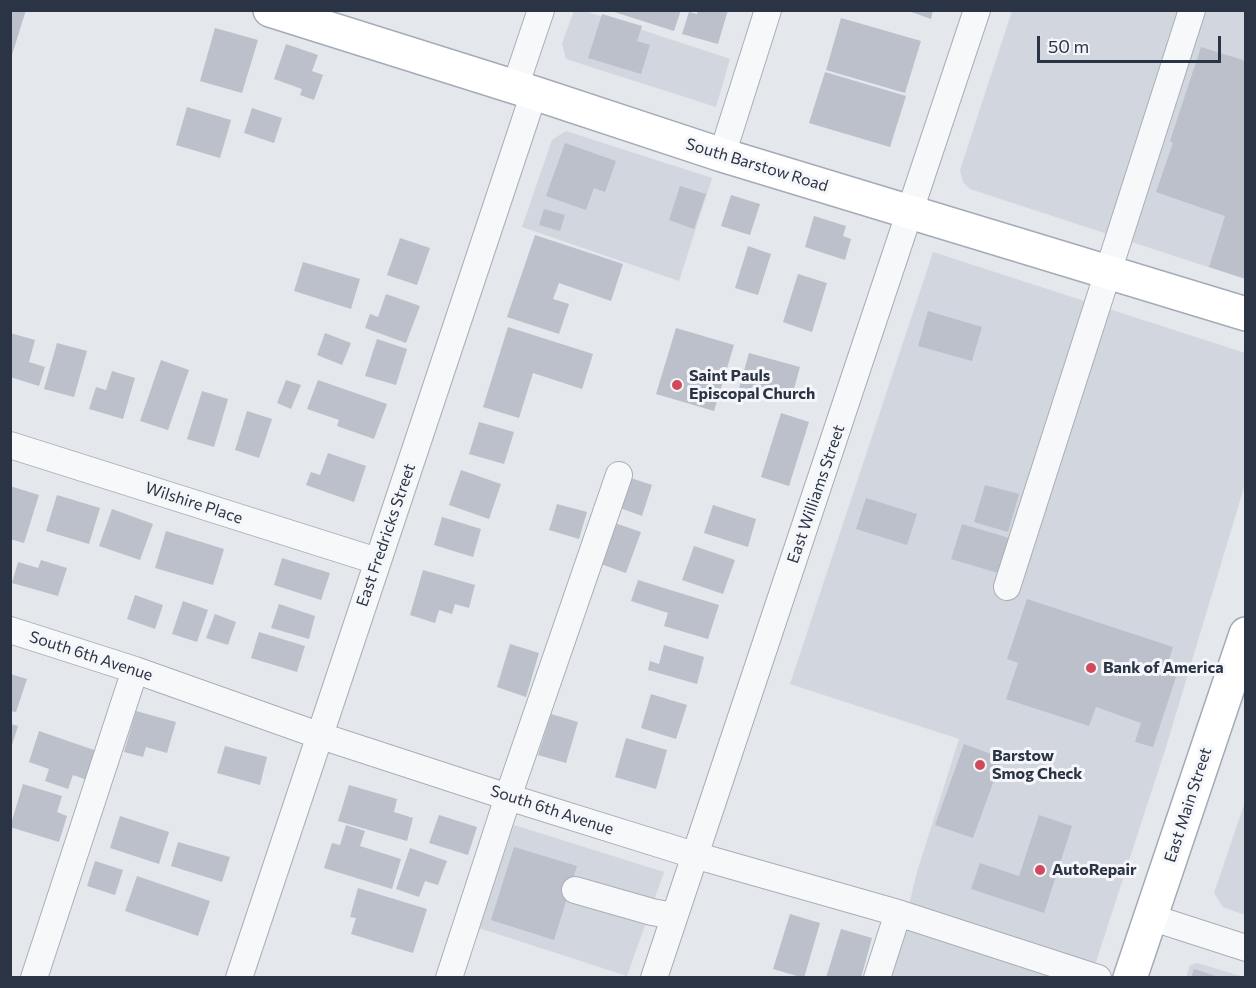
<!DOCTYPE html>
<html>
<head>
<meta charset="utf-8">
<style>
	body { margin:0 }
	#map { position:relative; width:1256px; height:988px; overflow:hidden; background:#e4e7ec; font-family:Commissioner,sans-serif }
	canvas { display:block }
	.frame { position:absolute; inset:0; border:12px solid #2b3445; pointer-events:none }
	.scale { position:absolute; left:1037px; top:36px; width:184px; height:27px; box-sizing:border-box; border:3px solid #2b3445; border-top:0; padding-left:8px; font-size:18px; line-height:21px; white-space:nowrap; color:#2b3445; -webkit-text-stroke:4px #f4f6f9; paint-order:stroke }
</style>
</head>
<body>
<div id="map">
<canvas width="1256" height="988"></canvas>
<div class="frame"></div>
<div class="scale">50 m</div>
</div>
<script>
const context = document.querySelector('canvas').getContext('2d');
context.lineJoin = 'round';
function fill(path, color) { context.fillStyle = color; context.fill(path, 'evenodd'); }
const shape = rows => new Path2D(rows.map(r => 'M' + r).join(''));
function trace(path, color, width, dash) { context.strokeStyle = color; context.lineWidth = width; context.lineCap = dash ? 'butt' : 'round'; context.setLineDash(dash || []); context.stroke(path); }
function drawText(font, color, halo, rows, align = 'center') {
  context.font = font + ' Commissioner,sans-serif'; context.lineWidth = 6; context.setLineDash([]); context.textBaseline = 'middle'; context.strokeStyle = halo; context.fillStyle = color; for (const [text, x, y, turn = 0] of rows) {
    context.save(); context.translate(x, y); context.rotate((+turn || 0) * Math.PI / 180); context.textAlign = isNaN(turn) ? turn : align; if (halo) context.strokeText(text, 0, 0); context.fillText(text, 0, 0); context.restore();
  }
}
const built = shape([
	[574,11,585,11,730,59,716,107,566,59,562,43],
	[1012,11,1245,11,1245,279,970,189,963,182,960,170],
	[566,131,712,178,679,281,522,227,552,140],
	[933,252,1245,353,1245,484,1166,747,1091,977,889,977,898,950,917,872,959,739,790,684],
	[1245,802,1245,915,1223,907,1214,893],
	[514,825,664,872,627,976,479,928],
	[1197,963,1244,977,1186,978,1190,965]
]);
const building = shape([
	[10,10,26,10,11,58,10,57],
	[608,10,681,10,674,31],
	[698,10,728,10,718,44,682,34,689,12,697,14],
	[906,10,933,10,931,19],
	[602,14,642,26,637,41,650,45,641,74,588,58],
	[841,18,921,41,905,93,826,70],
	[215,28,258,40,242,93,200,81],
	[286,44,318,55,312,71,323,75,314,100,300,95,302,89,274,79],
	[1201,47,1246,61,1246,279,1209,267,1225,216,1156,192,1173,143,1170,141],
	[825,72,906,96,890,147,809,123],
	[187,107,231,120,220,158,176,145],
	[252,108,282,118,274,143,244,133],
	[565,143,616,161,605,192,594,188,586,210,546,196],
	[680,186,706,194,694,229,669,220],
	[731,195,760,204,750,235,721,226],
	[544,209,565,215,560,231,539,225],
	[814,216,846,226,843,236,851,239,845,260,805,247],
	[535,235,623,264,611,301,559,283,553,299,569,304,559,334,507,317],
	[400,238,430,248,417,285,387,275],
	[748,246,771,254,758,295,735,288],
	[303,262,360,279,351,309,294,291],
	[798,274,827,283,812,332,783,322],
	[386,294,420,306,406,343,365,328,370,314,378,317],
	[928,311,982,327,972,361,918,346],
	[508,327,593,354,582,389,533,373,519,418,483,407],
	[676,328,734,345,714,411,656,394],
	[10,333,35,340,29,362,45,367,39,386,10,377],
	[325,333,351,343,342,365,317,355],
	[377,339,407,349,396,385,365,376],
	[57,343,87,351,74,397,44,389],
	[749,353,800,367,792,396,753,385,750,395,738,392],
	[161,360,189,370,168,430,140,421],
	[112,371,135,378,123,419,89,409,96,387,106,390],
	[286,380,301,385,291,409,277,403],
	[318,380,387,404,374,439,337,426,339,420,307,409],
	[202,391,228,399,214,447,187,439],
	[247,411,272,419,259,458,235,450],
	[781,413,809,422,789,486,761,477],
	[479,422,514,432,504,464,469,454],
	[328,453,366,466,354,502,306,485,311,472,320,475],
	[461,470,501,484,489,519,449,505],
	[631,478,652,485,642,516,620,508],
	[985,485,1019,494,1008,532,974,522],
	[10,486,39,495,24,543,10,539],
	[57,495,100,508,89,544,46,531],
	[866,498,917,514,907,545,856,529],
	[557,504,587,512,579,539,549,530],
	[713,505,756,519,748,547,704,533],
	[112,509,153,524,140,560,99,546],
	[442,517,481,529,473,557,434,545],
	[612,522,641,532,626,573,598,563],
	[962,524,1009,538,998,573,951,559],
	[166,531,224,549,213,585,155,568],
	[694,546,735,560,723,594,682,580],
	[282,558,330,573,321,600,274,585],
	[41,560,67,568,58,596,12,583,18,562,38,568],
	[423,570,475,585,469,608,455,604,452,614,439,610,435,623,410,615],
	[638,580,719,605,708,639,664,626,668,613,631,601],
	[135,595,163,605,155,629,127,619],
	[1027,599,1173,647,1165,673,1176,677,1153,747,1135,742,1141,723,1096,707,1089,726,1006,699,1018,663,1007,659],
	[183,601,208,610,197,642,172,634],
	[279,604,315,616,309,639,271,628],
	[215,614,236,622,228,645,206,638],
	[259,632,305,646,297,672,251,658],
	[510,644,539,653,526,697,497,687],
	[664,645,704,657,697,684,648,670,650,661,659,664],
	[10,674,27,679,16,712,10,711],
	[651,694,687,705,676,739,641,728],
	[136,711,176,722,167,753,146,747,143,757,124,752],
	[551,714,578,722,566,763,538,755],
	[10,724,18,726,11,748,10,748],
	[39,731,97,751,87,780,73,775,68,789,45,781,49,769,29,762],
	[626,738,667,750,656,789,615,777],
	[964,744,1002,758,973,838,935,825],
	[225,746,267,757,260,785,217,773],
	[23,784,62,796,57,812,67,816,59,842,10,827],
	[349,785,397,799,394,812,413,818,407,841,338,821],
	[439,815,477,827,468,855,429,843],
	[1039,815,1072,826,1044,913,971,889,980,863,1019,876],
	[120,816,169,832,159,864,110,848],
	[346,825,365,831,360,846,401,859,392,889,324,868,332,843,340,845],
	[178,842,230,857,222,882,171,866],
	[514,847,577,866,554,940,491,920],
	[410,848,447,861,438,885,425,881,419,897,396,889],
	[95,861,123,870,115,895,87,886],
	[137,876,210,901,198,936,125,911],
	[358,888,427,909,413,953,351,934,356,918,350,917],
	[790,914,820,923,804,978,773,969],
	[841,929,872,938,861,978,826,978],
	[1194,969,1219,977,1219,978,1191,978]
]);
const minor = shape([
	[515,87,541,10],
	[722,155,768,10],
	[10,445,377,561],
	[1007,587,1192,10],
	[10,630,135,670,318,735,508,797,694,855,898,913,1098,978],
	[575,890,652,912,674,916],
	[1150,917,1246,948],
	[34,978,135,670],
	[239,978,534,93],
	[449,978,508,797,619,475],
	[654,978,977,10],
	[877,978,898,913]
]);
const major = shape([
	[270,10,534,93,722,155,1246,314],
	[1130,978,1246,634]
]);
const markers = [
	[677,385,6,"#d1495b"],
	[1091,668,6,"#d1495b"],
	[980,765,6,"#d1495b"],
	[1040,870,6,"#d1495b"]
];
const streetNames = [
	["South Barstow Road",757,165,17],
	["East Williams Street",816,494,-71],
	["Wilshire Place",194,503,18],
	["East Fredricks Street",386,535,-71],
	["South 6th Avenue",91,656,18],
	["East Main Street",1188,805,-72],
	["South 6th Avenue",552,810,18]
];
const poiNames = [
	["Saint Pauls",689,376],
	["Episcopal Church",689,394],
	["Bank of America",1103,668],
	["Barstow",992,756],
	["Smog Check",992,774],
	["AutoRepair",1052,870]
];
fill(built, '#d2d6de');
fill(building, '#bbc0ca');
trace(minor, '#a9aeb7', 28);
trace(major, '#a3abb8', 36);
trace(minor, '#f7f8fa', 26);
trace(major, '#fff', 33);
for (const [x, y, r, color] of markers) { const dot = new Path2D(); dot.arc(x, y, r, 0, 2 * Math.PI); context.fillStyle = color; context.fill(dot); trace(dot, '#f4f6f9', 2); }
drawText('16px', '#2b3445', '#f4f6f9', streetNames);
drawText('bold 16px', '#2b3445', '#f4f6f9', poiNames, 'left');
</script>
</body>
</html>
